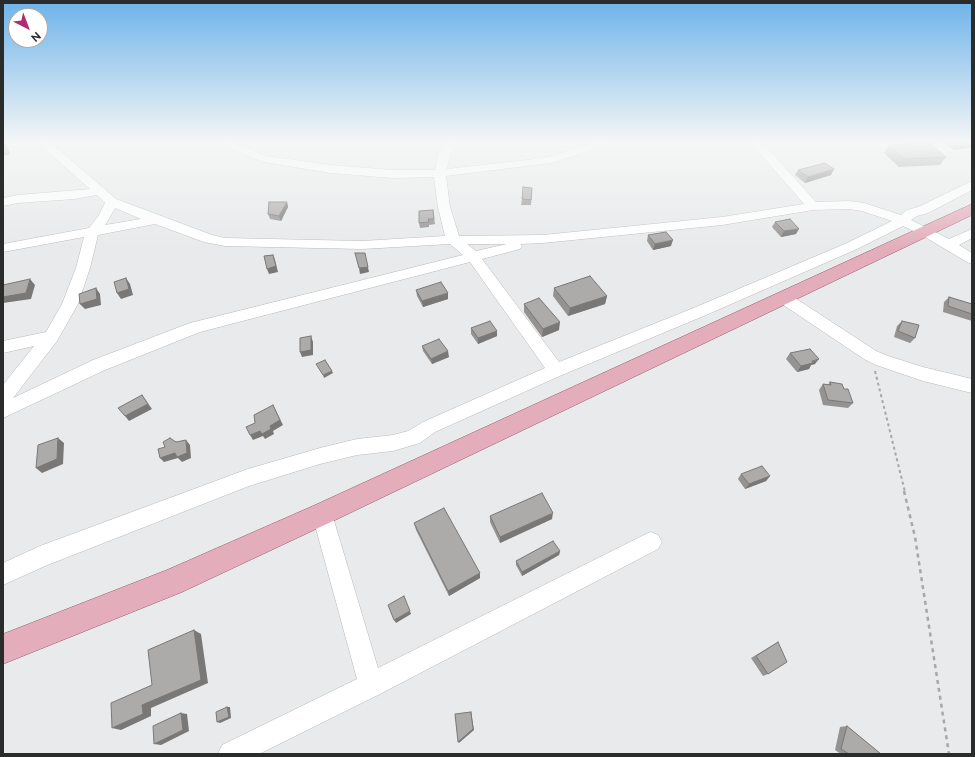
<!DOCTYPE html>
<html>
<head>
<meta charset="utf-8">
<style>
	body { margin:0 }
	#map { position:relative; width:975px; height:757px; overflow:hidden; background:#e8eaeb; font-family:Raleway,sans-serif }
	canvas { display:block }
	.frame { position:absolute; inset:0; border:4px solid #2a2b2b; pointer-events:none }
	.north { position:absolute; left:8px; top:8px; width:40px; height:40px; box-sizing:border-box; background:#fff; border:1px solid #aaa; border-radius:50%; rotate:138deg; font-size:11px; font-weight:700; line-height:16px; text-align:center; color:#2a2b2b }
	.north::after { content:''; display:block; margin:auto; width:14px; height:18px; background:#af2c74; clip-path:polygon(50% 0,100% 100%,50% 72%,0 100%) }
</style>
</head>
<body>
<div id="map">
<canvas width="975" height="757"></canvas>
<div class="frame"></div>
<div class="north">N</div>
</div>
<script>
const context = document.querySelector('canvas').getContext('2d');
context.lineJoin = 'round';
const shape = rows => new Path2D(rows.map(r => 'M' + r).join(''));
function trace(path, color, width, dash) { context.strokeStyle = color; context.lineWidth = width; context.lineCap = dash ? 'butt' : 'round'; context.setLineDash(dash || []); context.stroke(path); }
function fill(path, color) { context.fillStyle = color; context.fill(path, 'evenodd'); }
const pathFar1 = shape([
	[875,371,905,492]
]);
const path = shape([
	[904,491,915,537,949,754]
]);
const minor = shape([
	[38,143,51,143,116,199,212,235,225,238,362,241,445,236,438,207,434,177,392,178,331,173,264,162,221,145,219,143,235,143,266,156,331,165,392,170,435,170,438,154,445,143,457,143,450,154,447,169,527,160,549,157,592,143,609,143,607,145,551,163,446,176,450,207,459,236,543,235,722,217,804,204,751,143,763,143,816,202,849,201,864,203,901,215,907,210,918,207,972,181,972,190,928,213,917,216,911,220,949,239,972,229,972,238,959,245,972,253,972,264,967,262,920,234,903,226,857,249,706,315,562,375,435,432,420,443,393,451,357,455,320,464,249,486,45,566,3,585,3,563,40,546,248,469,320,448,357,439,393,435,408,431,423,422,545,368,470,262,200,332,105,370,3,418,3,385,34,346,3,353,3,341,46,332,62,304,76,268,84,237,3,252,3,244,89,228,99,215,105,203,97,195,74,199,18,203,3,206,3,198,18,195,90,189,38,143],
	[115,208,141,219,105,225,115,208],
	[849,209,862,211,892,221,847,243,696,307,559,362,482,259,520,249,522,246,520,244,543,243,722,225,813,210,849,209],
	[155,224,204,242,225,246,362,249,450,244,463,255,190,323,93,360,13,398,57,341,78,304,90,268,98,235,155,224],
	[467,244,507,244,476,251,467,244],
	[784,293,789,294,876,351,888,356,923,367,972,379,972,393,923,381,876,365,864,359,779,302,776,298,779,294,784,293],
	[322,504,329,507,332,514,378,668,644,535,651,532,658,535,662,542,658,549,380,694,259,754,218,754,222,745,357,679,312,514,315,507,322,504]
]);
const major = shape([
	[972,204,972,215,331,522,182,592,3,664,3,634,167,570,313,506,972,204]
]);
const wall = shape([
	[943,143,972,143,972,147,954,150],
	[889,145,946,157,940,165,899,167,884,153],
	[798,170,831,175,805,183,795,175],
	[532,188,531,205,521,205,522,199],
	[287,202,288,207,281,221,270,219,268,214],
	[433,210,435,224,429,225,429,227,420,228,419,223],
	[775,222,796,234,781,237,772,227],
	[648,235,671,246,653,250,647,241],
	[554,288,607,296,605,304,568,316,553,296],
	[416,290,448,299,423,307,417,296],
	[949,297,972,304,972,321,943,312,944,302],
	[524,304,559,330,542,337,524,312],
	[902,321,915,338,910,343,894,337,897,326],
	[471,328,497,331,497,336,478,344,471,334],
	[422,346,449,357,432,364,423,351],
	[790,353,815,364,811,365,809,369,797,372,786,359],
	[830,382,844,389,853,403,848,408,823,405,819,390,823,384,828,385],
	[741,474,770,476,766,481,745,489,738,479],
	[490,516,552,519,500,543,490,522],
	[414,523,480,578,449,596,416,530],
	[560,551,559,555,522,576,516,565,516,561],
	[778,642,768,674,763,676,751,658],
	[847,726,881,754,841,754,835,750,840,727]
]);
const shadedWall = shape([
	[3,143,6,143,10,154,3,156],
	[966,143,972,143,972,147,954,150,958,144],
	[834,169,831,175,805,183,808,177],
	[287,202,288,207,281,221,279,216],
	[799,229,796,234,781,237,784,231],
	[673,240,671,246,653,250,655,244],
	[273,255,275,260,278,272,269,274,267,269],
	[368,267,369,272,360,274,359,268],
	[126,278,130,284,133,295,121,299,117,293],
	[30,279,35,285,31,299,3,303,3,297],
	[96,288,100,294,101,305,85,309,80,304],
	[448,293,448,299,423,307,422,301],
	[607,296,605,304,568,316,570,308],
	[560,322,559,330,542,337,543,329],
	[497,331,497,336,478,344,478,338],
	[311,336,313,342,313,355,302,357,300,352],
	[448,351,449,357,432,364,431,359],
	[819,359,815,364,811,365,809,369,797,372,801,366],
	[332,371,333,373,324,378,323,375],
	[142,395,152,409,129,421,125,416],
	[273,405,283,425,273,431,274,434,265,439,263,436,253,440,250,435,270,426],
	[58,438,64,443,63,464,42,473,36,468],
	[186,440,190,445,191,458,182,462,178,458,164,462,160,458],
	[770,476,766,481,745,489,749,484],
	[553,513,552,519,500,543,500,537],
	[560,551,559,555,522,576,522,572],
	[480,573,480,578,449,596,448,591],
	[410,611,411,614,396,623,394,620],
	[194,630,201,634,208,683,151,708,151,716,121,730,112,728,142,705],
	[227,707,230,707,231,718,220,723,217,722],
	[471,712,474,730,459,743,458,742],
	[181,713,187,714,189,731,161,745,154,744]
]);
const building = shape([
	[922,143,930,143,946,157,904,159,889,145,922,143],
	[956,143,966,143,958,144,956,143],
	[825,163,834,169,808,177,798,170,825,163],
	[523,187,532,188,531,200,522,199,523,187],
	[269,202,287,202,279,216,268,214,269,202],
	[433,210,434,219,428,219,429,222,419,223,419,211,433,210],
	[790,219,799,229,784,231,775,222,790,219],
	[666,232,673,240,655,244,648,235,666,232],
	[355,253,365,253,368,267,359,268,355,253],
	[273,255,276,266,267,269,264,256,273,255],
	[590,276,607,296,570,308,554,288,590,276],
	[126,278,129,289,117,293,114,282,126,278],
	[30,279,26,293,3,297,3,285,30,279],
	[441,282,448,293,422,301,416,290,441,282],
	[96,288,97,299,80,304,79,294,96,288],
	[949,297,972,304,972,314,948,306,949,297],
	[539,298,560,322,543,329,524,304,539,298],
	[490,321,497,331,478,338,471,328,490,321],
	[902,321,919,325,915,338,898,331,902,321],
	[311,336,311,350,300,352,300,338,311,336],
	[439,339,448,351,431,359,422,346,439,339],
	[810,349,819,359,812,361,813,363,801,366,790,353,810,349],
	[325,360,332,371,323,375,316,364,325,360],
	[830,382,842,384,844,389,848,389,853,403,828,400,823,384,831,385,830,382],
	[142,395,148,404,125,416,118,408,142,395],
	[273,405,280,420,270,426,271,429,262,434,260,431,250,435,246,427,255,423,254,415,273,405],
	[58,438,57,459,36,468,38,445,58,438],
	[170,438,176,442,186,440,187,453,177,457,175,453,160,458,158,449,165,447,163,442,170,438],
	[762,466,770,476,749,484,741,474,762,466],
	[542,493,553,513,500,537,490,516,542,493],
	[444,508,480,573,448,591,414,523,444,508],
	[553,541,560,551,522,572,516,561,553,541],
	[404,596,410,611,394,620,388,605,404,596],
	[194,630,201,680,142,705,143,714,112,728,111,703,152,685,148,650,194,630],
	[778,642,787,662,768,674,756,656,778,642],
	[227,707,229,717,217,722,216,712,227,707],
	[471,712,473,729,458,742,455,714,471,712],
	[181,713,183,730,154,744,153,726,181,713],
	[847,726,881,754,849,754,841,749,847,726]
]);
trace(minor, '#b8b9ba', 1);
trace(major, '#965c6b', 1);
trace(pathFar1, '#a6a8a8', 2, [3, 3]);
trace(path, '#a6a8a8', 2.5, [4, 4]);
fill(minor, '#fff');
fill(major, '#e3adbb');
fill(wall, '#959392');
fill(shadedWall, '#797877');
fill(building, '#adabaa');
trace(building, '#797877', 1);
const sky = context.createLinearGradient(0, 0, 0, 249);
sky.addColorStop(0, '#6db3ea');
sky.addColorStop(0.57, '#f5f6f6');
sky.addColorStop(1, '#f5f6f600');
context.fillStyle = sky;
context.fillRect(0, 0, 975, 249);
</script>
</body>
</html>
